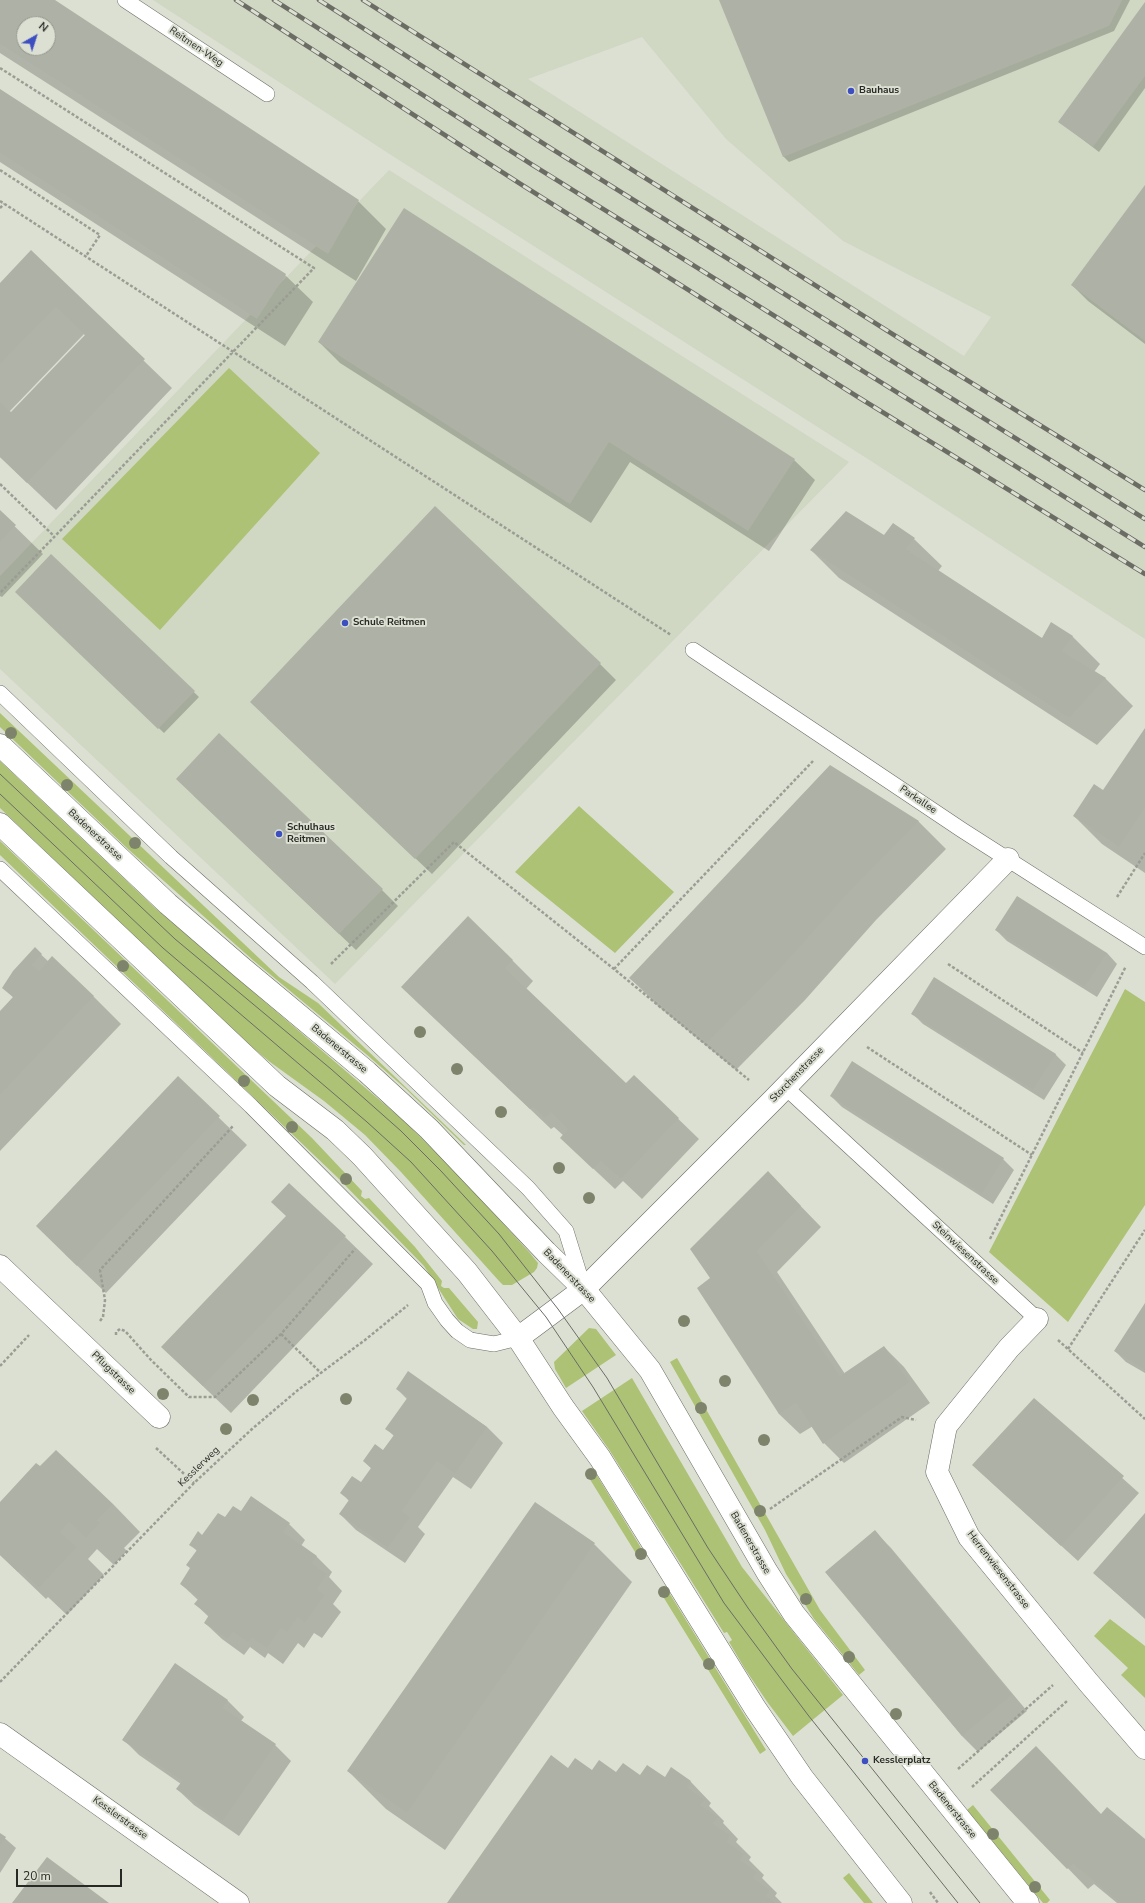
<!DOCTYPE html>
<html>
<head>
<meta charset="utf-8">
<style>
	body { margin:0 }
	#map { position:relative; width:1145px; height:1903px; overflow:hidden; background:#dce0d3; font-family:"Nunito Sans",sans-serif }
	canvas { display:block }
	.north { position:absolute; left:16px; top:16px; width:40px; height:40px; box-sizing:border-box; background:#dce0d3; border:1px solid #94978d; border-radius:50%; rotate:39deg; font-size:11px; font-weight:700; line-height:16px; text-align:center; color:#272924 }
	.north::after { content:''; display:block; margin:auto; width:14px; height:18px; background:#3d4ec1; clip-path:polygon(50% 0,100% 100%,50% 72%,0 100%) }
	.scale { position:absolute; left:16px; top:1869px; width:106px; height:18px; box-sizing:border-box; border:2px solid #272924; border-top:0; padding-left:5px; font-size:12px; line-height:14px; white-space:nowrap; color:#272924; -webkit-text-stroke:3px #dce0d3; paint-order:stroke }
</style>
</head>
<body>
<div id="map">
<canvas width="1145" height="1903"></canvas>
<div class="north">N</div>
<div class="scale">20 m</div>
</div>
<script>
const context = document.querySelector('canvas').getContext('2d');
context.lineJoin = 'round';
function fill(path, color) { context.fillStyle = color; context.fill(path, 'evenodd'); }
const shape = rows => new Path2D(rows.map(r => 'M' + r).join(''));
function trace(path, color, width, dash) { context.strokeStyle = color; context.lineWidth = width; context.lineCap = dash ? 'butt' : 'round'; context.setLineDash(dash || []); context.stroke(path); }
function drawText(font, color, halo, rows, align = 'center') {
  context.font = font + ' "Nunito Sans",sans-serif'; context.lineWidth = 4; context.setLineDash([]); context.textBaseline = 'middle'; context.strokeStyle = halo; context.fillStyle = color; for (const [text, x, y, turn = 0] of rows) {
    context.save(); context.translate(x, y); context.rotate((+turn || 0) * Math.PI / 180); context.textAlign = isNaN(turn) ? turn : align; if (halo) context.strokeText(text, 0, 0); context.fillText(text, 0, 0); context.restore();
  }
}
const built = shape([
	[153,0,1145,0,1145,639,871,461,391,155],
	[642,37,726,139,843,241,991,317,964,356,528,79],
	[389,170,849,462,335,984,0,669,0,576]
]);
const green = shape([
	[229,368,320,453,160,630,62,539],
	[0,713,279,977,318,1003,466,1145,464,1145,406,1089,366,1054,254,961,129,850,0,727],
	[0,761,154,907,403,1120,456,1172,530,1253,538,1263,537,1268,534,1272,512,1285,503,1285,499,1281,401,1172,365,1135,324,1101,270,1062,243,1040,0,808],
	[579,806,674,892,615,953,515,872],
	[0,841,312,1138,362,1191,361,1196,365,1199,369,1198,415,1247,442,1281,441,1286,444,1288,449,1288,478,1322,477,1329,473,1329,458,1319,424,1266,337,1177,0,855],
	[1125,989,1145,1002,1145,1205,1068,1322,989,1252],
	[589,1328,596,1329,616,1355,566,1388,555,1369,554,1362],
	[677,1358,820,1610,865,1670,859,1675,814,1619,786,1574,765,1530,670,1362],
	[632,1378,742,1567,843,1695,793,1736,768,1703,745,1669,729,1642,732,1640,727,1632,724,1633,610,1451,582,1411],
	[593,1469,646,1556,640,1560,586,1473],
	[665,1586,766,1750,760,1754,659,1590],
	[1110,1619,1145,1646,1145,1698,1121,1675,1128,1668,1094,1636],
	[973,1805,1050,1900,1047,1903,1043,1903,967,1810],
	[849,1873,873,1903,864,1903,843,1878]
]);
const shadow = shape([
	[0,0,53,0,358,201,386,229,356,281,0,53],
	[24,24,48,24,48,48,24,48],
	[721,0,1130,0,1114,31,789,162,784,157],
	[1145,4,1145,88,1099,152,1060,122],
	[0,90,285,275,313,302,285,346,0,162],
	[1145,187,1145,344,1088,301,1072,285],
	[31,252,172,388,56,510,0,457,0,284],
	[84,334,86,336,11,414,9,412],
	[319,342,794,460,815,480,769,551,630,462,591,523,340,363],
	[0,512,43,554,2,597,0,596],
	[885,537,914,539,942,566,938,571,1042,640,1072,636,1100,664,1094,672,1105,678,1133,706,1097,745,839,578,811,550],
	[52,556,199,697,164,733,16,592],
	[600,664,616,680,432,874,267,718],
	[1145,729,1145,873,1102,844,1074,816,1104,792],
	[193,795,382,890,398,906,356,950],
	[918,821,946,849,876,920,805,1000,736,1070,658,1006,630,978],
	[996,930,1107,953,1117,964,1097,997,1007,941],
	[35,949,49,962,93,996,121,1024,0,1151,0,1012,14,998,4,988],
	[512,960,533,981,526,989,626,1085,634,1076,699,1139,642,1199,623,1181,615,1189,582,1158,564,1136,554,1127,551,1129,423,1007],
	[912,1013,1055,1054,1066,1065,1044,1100,923,1024],
	[178,1078,247,1145,106,1293,65,1254],
	[831,1096,1003,1159,1014,1170,993,1204,842,1107],
	[788,1193,821,1227,777,1272,845,1374,884,1347,904,1367,930,1403,844,1463,824,1443,813,1426,800,1434,779,1414,711,1279],
	[345,1237,373,1264,231,1413,162,1347],
	[1145,1305,1145,1373,1126,1362,1115,1351],
	[408,1373,487,1427,503,1443,471,1489,453,1477,418,1527,425,1534,405,1563,356,1530,340,1514,349,1501,342,1493,361,1484,372,1469,364,1461,383,1451,394,1436,387,1429,407,1399,397,1389],
	[1034,1399,1139,1493,1078,1561,990,1481],
	[0,1503,113,1504,140,1532,124,1548,127,1551,114,1565,97,1549,88,1559,104,1575,67,1615,48,1597,46,1599,0,1555],
	[241,1512,289,1524,305,1540,301,1546,316,1556,332,1572,329,1577,342,1591,333,1604,341,1612,322,1638,314,1633,304,1648,298,1643,283,1664,268,1653,265,1658,250,1647,244,1655,222,1639,205,1623,209,1617,195,1604,198,1600,181,1584,191,1569,197,1551,190,1544,225,1519],
	[1145,1515,1145,1619,1094,1573],
	[875,1532,891,1548,1027,1711,978,1752,962,1736,826,1572],
	[594,1544,632,1582,445,1850,386,1809,348,1771],
	[175,1665,228,1701,244,1717,241,1721,275,1745,291,1761,239,1836,194,1805,177,1789,181,1784,139,1755,123,1739],
	[568,1769,665,1778,672,1769,691,1782,711,1803,709,1806,724,1821,723,1823,738,1839,736,1842,751,1857,749,1860,764,1875,762,1878,777,1893,775,1896,782,1903,449,1903],
	[992,1790,1101,1815,1145,1840,1145,1903,1117,1903,1094,1884,1088,1889],
	[0,1834,16,1848,0,1873]
]);
const building = shape([
	[0,0,55,0,359,200,328,254,0,44],
	[24,24,48,24,48,48,24,48],
	[719,0,1122,0,1109,26,783,157],
	[1145,2,1145,76,1093,147,1058,122],
	[0,89,286,274,257,319,0,153],
	[1145,185,1145,341,1071,285],
	[404,208,795,459,748,531,609,442,570,504,318,342],
	[31,250,145,359,27,483,0,457,0,402,11,412,85,335,56,307,0,364,0,283],
	[435,506,601,663,415,859,250,702],
	[0,510,16,525,0,542],
	[846,511,884,535,893,523,915,538,906,549,1042,638,1051,622,1073,636,1062,651,1106,678,1069,718,810,550],
	[51,554,195,691,158,729,15,592],
	[1145,728,1145,808,1119,847,1073,816,1094,784,1103,790],
	[219,733,383,889,339,934,176,779],
	[830,765,919,821,849,892,777,972,707,1043,629,978],
	[1017,896,1107,953,1085,987,995,930],
	[468,916,513,960,505,968,626,1083,634,1075,679,1118,621,1179,601,1161,593,1169,560,1138,568,1129,551,1112,545,1118,533,1107,530,1109,401,987],
	[35,947,42,954,32,965,39,971,52,956,94,996,0,1095,0,1011,13,997,2,988,13,971],
	[934,977,1056,1054,1033,1090,911,1014],
	[852,1061,1004,1158,982,1194,830,1096],
	[178,1076,220,1116,77,1266,36,1226],
	[768,1171,801,1206,757,1251,840,1376,884,1346,910,1382,823,1444,796,1403,779,1414,697,1288,710,1278,690,1249],
	[289,1183,346,1236,203,1386,161,1347,286,1216,271,1202],
	[1145,1303,1145,1370,1114,1351],
	[408,1371,487,1427,455,1474,437,1461,402,1511,410,1517,388,1548,339,1514,349,1500,340,1493,352,1476,361,1482,371,1468,363,1461,375,1444,383,1450,394,1435,385,1429,408,1397,396,1389],
	[1034,1398,1124,1476,1061,1546,972,1465],
	[56,1450,113,1504,97,1520,100,1523,86,1538,69,1522,60,1532,77,1547,39,1588,20,1570,18,1572,0,1555,0,1502,36,1463,40,1466],
	[251,1496,290,1523,283,1532,317,1556,312,1563,327,1574,317,1589,325,1595,305,1623,298,1617,287,1632,281,1628,267,1648,252,1638,248,1642,233,1632,228,1639,204,1623,209,1615,194,1604,199,1598,180,1584,190,1568,186,1565,197,1550,189,1545,198,1531,202,1535,218,1513,225,1517,233,1506,241,1511],
	[535,1502,595,1543,407,1813,347,1771],
	[1145,1513,1145,1618,1093,1573],
	[875,1530,1012,1695,962,1736,825,1572],
	[175,1663,228,1700,223,1708,276,1744,223,1821,176,1789,182,1781,122,1740],
	[1036,1746,1101,1814,1107,1807,1145,1839,1145,1903,1120,1903,1073,1864,1067,1869,990,1790],
	[551,1755,568,1768,575,1758,592,1770,599,1760,616,1772,623,1763,640,1775,647,1765,665,1777,671,1767,691,1781,687,1787,705,1800,700,1805,718,1817,713,1824,731,1835,727,1842,744,1854,740,1860,757,1872,753,1878,770,1890,766,1896,776,1903,447,1903],
	[0,1833,6,1837,0,1846],
	[47,1857,109,1903,12,1903]
]);
const path = shape([
	[0,68,314,268,0,593],
	[0,170,100,235,86,256],
	[0,201,671,635],
	[0,208,4,204],
	[0,484,54,536],
	[1117,897,1145,853],
	[331,964,454,842,614,969,749,1080],
	[948,964,1083,1053],
	[614,969,813,761],
	[867,1047,1032,1155],
	[990,1239,1126,966],
	[100,1321,103,1317,105,1300,100,1270,233,1126],
	[281,1334,321,1373],
	[116,1335,116,1332,120,1329,125,1331,151,1360,189,1397,215,1397,281,1334,355,1249],
	[1058,1340,1145,1419],
	[1068,1349,1145,1230],
	[0,1366,29,1335],
	[156,1448,194,1483],
	[770,1509,902,1417,916,1420],
	[0,1682,194,1483,252,1429,298,1390,365,1340,408,1305],
	[958,1769,1053,1685],
	[972,1787,1067,1701],
	[930,1892,938,1903]
]);
const service = shape([
	[125,0,267,94],
	[693,650,962,830,1145,947],
	[0,693,171,857,312,982,528,1188,566,1231,583,1286],
	[0,869,251,1106,428,1284,435,1303,447,1320,457,1331,470,1340,494,1344,518,1338],
	[785,1087,1037,1319]
]);
const minor = shape([
	[0,1266,159,1417],
	[584,1289,773,1100,1008,859],
	[1037,1319,1009,1348,946,1426,937,1472,969,1537,1088,1682,1145,1748]
]);
const secondary = shape([
	[0,745,168,904,241,967,367,1072,429,1129,546,1252,584,1289,650,1370,767,1572,794,1614,1028,1903],
	[0,824,277,1086,335,1130,362,1156,467,1272,518,1338,563,1407,600,1458,755,1708,802,1777,901,1903],
	[518,1338,584,1289],
	[0,1734,238,1903]
]);
const tram = shape([
	[0,774,175,939,331,1069,401,1131,441,1171,499,1234,558,1309,607,1378,708,1548,748,1608,792,1669,980,1903],
	[0,794,163,948,367,1122,411,1162,492,1251,546,1317,593,1387,724,1603,808,1715,958,1903]
]);
const rail = shape([
	[236,0,519,183,858,397,1145,574],
	[274,0,531,164,1145,547],
	[319,0,552,149,1145,519],
	[363,0,894,335,1145,490]
]);
const trees = [
	[11,733],
	[67,785],
	[135,843],
	[123,966],
	[420,1032],
	[457,1069],
	[244,1081],
	[501,1112],
	[292,1127],
	[559,1168],
	[346,1179],
	[589,1198],
	[684,1321],
	[725,1381],
	[163,1394],
	[346,1399],
	[253,1400],
	[701,1408],
	[226,1429],
	[764,1440],
	[591,1474],
	[760,1511],
	[641,1554],
	[664,1592],
	[806,1599],
	[849,1657],
	[709,1664],
	[896,1714],
	[993,1834],
	[1035,1887]
];
const markers = [
	[851,91,4,"#3d4ec1"],
	[345,623,4,"#3d4ec1"],
	[279,834,4,"#3d4ec1"],
	[865,1761,4,"#3d4ec1"]
];
const streetNames = [
	["Reitmen-Weg",196,47,34],
	["Parkallee",918,800,34],
	["Badenerstrasse",95,835,43],
	["Badenerstrasse",339,1049,40],
	["Storchenstrasse",797,1075,-46],
	["Steinwiesenstrasse",965,1253,43],
	["Badenerstrasse",569,1276,46],
	["Pflugstrasse",113,1373,44],
	["Kesslerweg",199,1467,-44],
	["Badenerstrasse",750,1543,60],
	["Herrenwiesenstrasse",998,1570,52],
	["Badenerstrasse",952,1810,51],
	["Kesslerstrasse",120,1818,36]
];
const poiNames = [
	["Bauhaus",859,91],
	["Schule Reitmen",353,623],
	["Schulhaus",287,828],
	["Reitmen",287,840],
	["Kesslerplatz",873,1761]
];
fill(built, '#d0d7c2');
fill(green, '#adc275');
fill(shadow, '#0003');
fill(building, '#aeb2a6');
trace(service, '#6a6d62', 16);
trace(minor, '#6a6d62', 23);
trace(secondary, '#6a6d62', 23);
trace(path, '#9a9d93', 2.5, [3, 2]);
trace(service, '#fff', 15);
trace(minor, '#fff', 22);
trace(secondary, '#fff', 22);
trace(tram, '#6b6d65', 1);
trace(rail, '#6b6d65', 4.5);
trace(rail, '#dce0d3', 3, [9]);
context.fillStyle = '#7d846b';
for (const [x, y] of trees) { context.beginPath(); context.arc(x, y, 6, 0, 2 * Math.PI); context.fill(); }
for (const [x, y, r, color] of markers) { const dot = new Path2D(); dot.arc(x, y, r, 0, 2 * Math.PI); context.fillStyle = color; context.fill(dot); trace(dot, '#dce0d3', 1.5); }
drawText('10px', '#272924', '#dce0d3', streetNames);
drawText('bold 10px', '#272924', '#dce0d3', poiNames, 'left');
</script>
</body>
</html>
